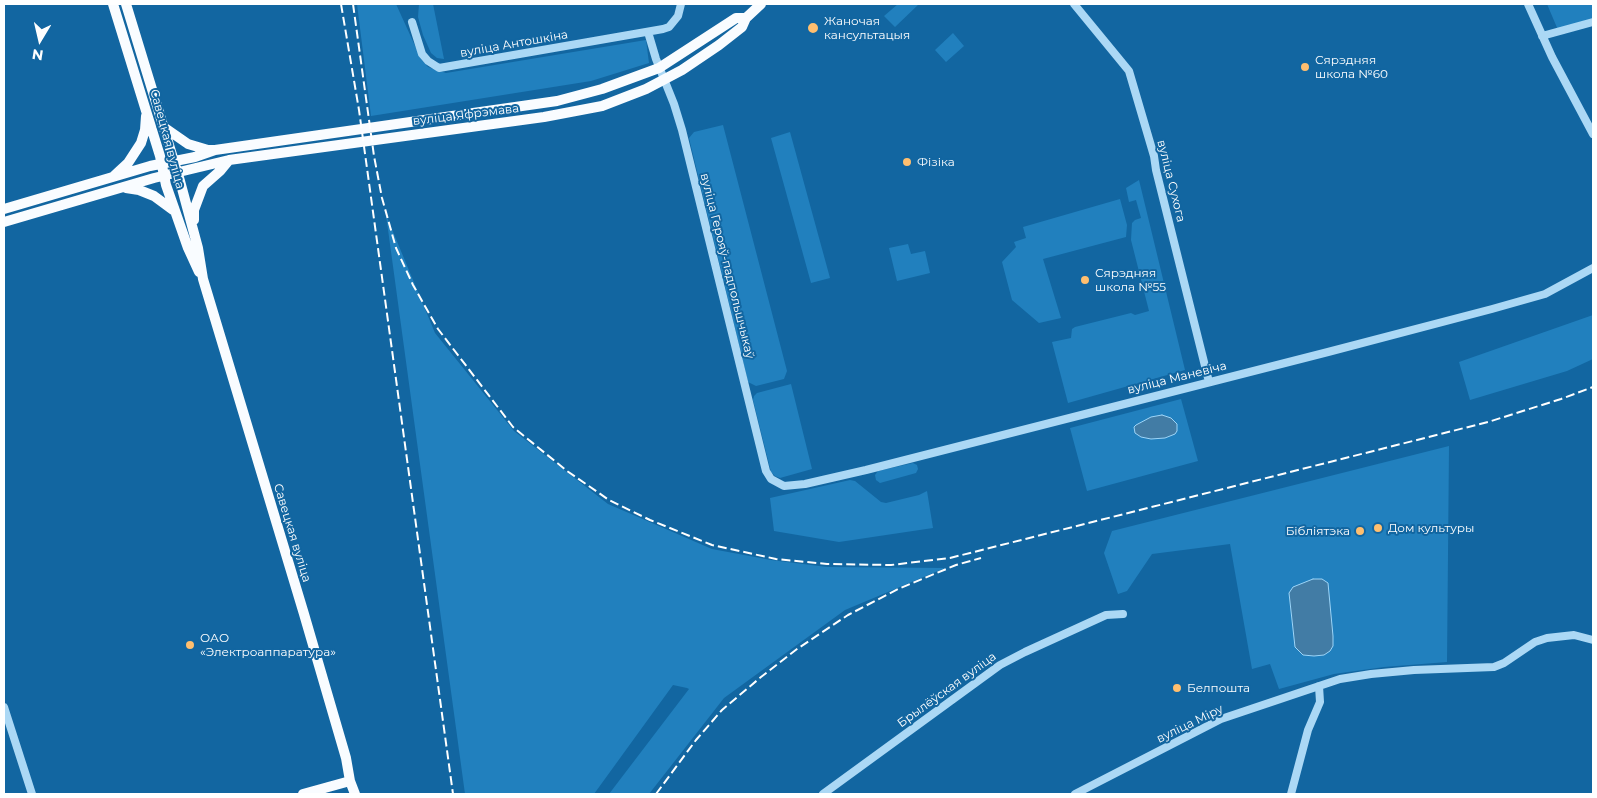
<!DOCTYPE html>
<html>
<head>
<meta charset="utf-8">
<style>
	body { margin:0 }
	#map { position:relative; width:1597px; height:798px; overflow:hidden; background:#1266a1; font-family:Montserrat,sans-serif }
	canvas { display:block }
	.frame { position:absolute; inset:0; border:5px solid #fff; pointer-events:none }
	.north { position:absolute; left:15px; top:15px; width:50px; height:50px; -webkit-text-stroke:4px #1266a1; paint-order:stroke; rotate:189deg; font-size:14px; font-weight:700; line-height:20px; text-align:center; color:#fff }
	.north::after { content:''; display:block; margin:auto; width:18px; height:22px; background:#fff; clip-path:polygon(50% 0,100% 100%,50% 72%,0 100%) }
</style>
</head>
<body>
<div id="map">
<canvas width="1597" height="798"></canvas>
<div class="frame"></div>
<div class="north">N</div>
</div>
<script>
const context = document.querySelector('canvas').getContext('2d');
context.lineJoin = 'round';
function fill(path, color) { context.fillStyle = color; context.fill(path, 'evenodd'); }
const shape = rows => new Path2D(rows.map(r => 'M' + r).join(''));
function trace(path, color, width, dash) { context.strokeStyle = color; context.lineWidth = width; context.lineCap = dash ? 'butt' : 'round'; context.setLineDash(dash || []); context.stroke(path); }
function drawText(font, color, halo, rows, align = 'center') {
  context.font = font + ' Montserrat,sans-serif'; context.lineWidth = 4; context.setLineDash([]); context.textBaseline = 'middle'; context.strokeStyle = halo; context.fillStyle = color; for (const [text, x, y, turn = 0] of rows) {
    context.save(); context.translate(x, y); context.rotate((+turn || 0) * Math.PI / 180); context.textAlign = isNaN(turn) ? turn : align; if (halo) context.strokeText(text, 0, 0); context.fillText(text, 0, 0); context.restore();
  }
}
const green = shape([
	[357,4,396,4,421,59,428,67,446,73,646,40,649,63,591,81,371,116],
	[419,4,433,4,444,59,437,58,431,53,423,35,418,17],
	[898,4,919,4,895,27,884,16],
	[1547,4,1593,4,1593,20,1558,30],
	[953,33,964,46,946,62,935,50],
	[723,125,787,371,784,379,756,386,748,382,689,138,694,132],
	[790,132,830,278,811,283,771,138],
	[1139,180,1185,370,1068,403,1052,342,1071,338,1072,329,1075,327,1131,313,1135,315,1149,311,1131,240,1132,223,1135,220,1141,218,1136,200,1129,202,1126,188],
	[1120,199,1127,225,1126,237,1043,259,1061,318,1039,323,1012,300,1002,262,1016,247,1014,242,1026,238,1023,227],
	[386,215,435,333,514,431,608,504,712,549,771,560,827,567,945,568,845,610,724,698,649,794,609,794,689,689,687,688,673,685,594,794,465,794],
	[908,244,911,254,925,251,930,273,897,281,889,248],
	[1593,315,1593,359,1567,371,1470,400,1459,362],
	[791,384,812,469,780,478,775,476,771,472,753,400,754,396,757,393],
	[1181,399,1198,461,1087,491,1070,428],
	[1449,446,1447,662,1384,667,1334,674,1279,689,1270,664,1252,669,1230,544,1152,554,1127,591,1118,594,1104,553,1112,531],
	[913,463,917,465,918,469,916,473,880,483,876,480,875,475,878,471],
	[850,480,855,481,881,502,886,503,919,495,927,491,933,528,839,542,774,531,770,498]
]);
const water = shape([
	[1162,415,1171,418,1177,424,1177,431,1175,434,1165,438,1151,439,1141,437,1135,433,1134,427,1136,425,1151,417,1162,415],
	[1313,579,1322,579,1328,583,1333,636,1333,646,1330,651,1324,655,1314,656,1303,655,1295,647,1289,593,1293,587,1313,579]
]);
const minor = shape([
	[1074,4,1129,71,1154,156,1156,170,1209,382],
	[1528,4,1552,57,1593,134],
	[412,22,422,54,428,61,439,68,663,29,669,27,678,16,681,4],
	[648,32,656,59,674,104,682,130,766,471,771,479,784,486,805,484,866,470,1328,352,1492,309,1545,294,1593,268],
	[1542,36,1593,22],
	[4,707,32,794],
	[823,794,1000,665,1025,652,1106,615,1123,614],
	[1075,794,1221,719,1340,679,1371,674,1414,670,1494,667,1504,663,1535,642,1547,638,1574,635,1593,640],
	[1291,794,1308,730,1320,702,1319,686]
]);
const major = shape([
	[113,4,160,156,166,185,188,248,199,272],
	[126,4,180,181,198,248,203,279,304,614,346,758,350,781,355,794],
	[165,128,188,144,208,150,214,150],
	[114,176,128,163,141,143,145,130,146,116],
	[126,188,139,190,154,196,173,210],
	[4,209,150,166,195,157,215,150,557,101,602,89,659,68,736,18,746,18],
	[194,220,194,210,203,186,220,171,229,160],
	[4,222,154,178,229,160,544,117,602,106,646,89,682,70,719,45,742,27,746,18,761,4],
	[303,794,350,781]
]);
const rail = shape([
	[341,4,359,110,453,794],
	[353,4,374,156,382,198,396,248,413,285,438,329,513,427,567,471,609,500,650,520,712,545,776,559,827,564,891,565,950,558,1488,422,1561,399,1593,387],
	[656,794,696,740,722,710,761,677,797,649,848,615,898,589,956,565,981,558]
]);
const markers = [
	[813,28,6,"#ffbf6f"],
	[1305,67,5,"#ffbf6f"],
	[907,162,5,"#ffbf6f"],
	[1085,280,5,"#ffbf6f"],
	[1378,528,5,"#ffbf6f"],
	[1360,531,5,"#ffbf6f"],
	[190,645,5,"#ffbf6f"],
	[1177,688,5,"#ffbf6f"]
];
const poiNames = [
	["Жаночая",824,21],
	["кансультацыя",824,35],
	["Сярэдняя",1315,60],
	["школа №60",1315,74],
	["Фізіка",917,162],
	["Сярэдняя",1095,273],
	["школа №55",1095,287],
	["Дом культуры",1388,528],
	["Бібліятэка",1350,531,"right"],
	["ОАО",200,638],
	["«Электроаппаратура»",200,652],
	["Белпошта",1187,688]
];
const streetNames = [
	["вуліца Антошкіна",514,44,-10],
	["вуліца Яфрэмава",466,115,-7],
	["Савецкая вуліца",167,139,75],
	["вуліца Сухога",1171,181,76],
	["вуліца Герояў-падпольшчыкаў",727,266,76],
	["вуліца Маневіча",1177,378,-14],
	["Савецкая вуліца",292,533,73],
	["Брылёўская вуліца",947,690,-36],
	["вуліца Міру",1190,724,-26]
];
fill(green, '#2180be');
fill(water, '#427ca5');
trace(water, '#9dd5f8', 1);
trace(minor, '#abd8f5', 8);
trace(major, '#f9fcff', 10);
trace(rail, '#fff', 2, [9, 4]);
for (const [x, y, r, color] of markers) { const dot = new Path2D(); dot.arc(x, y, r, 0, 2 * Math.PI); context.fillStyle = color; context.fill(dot); trace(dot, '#1266a1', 2); }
drawText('12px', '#fff', '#1266a1', poiNames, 'left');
drawText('12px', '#fff', '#1266a1', streetNames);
</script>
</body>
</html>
